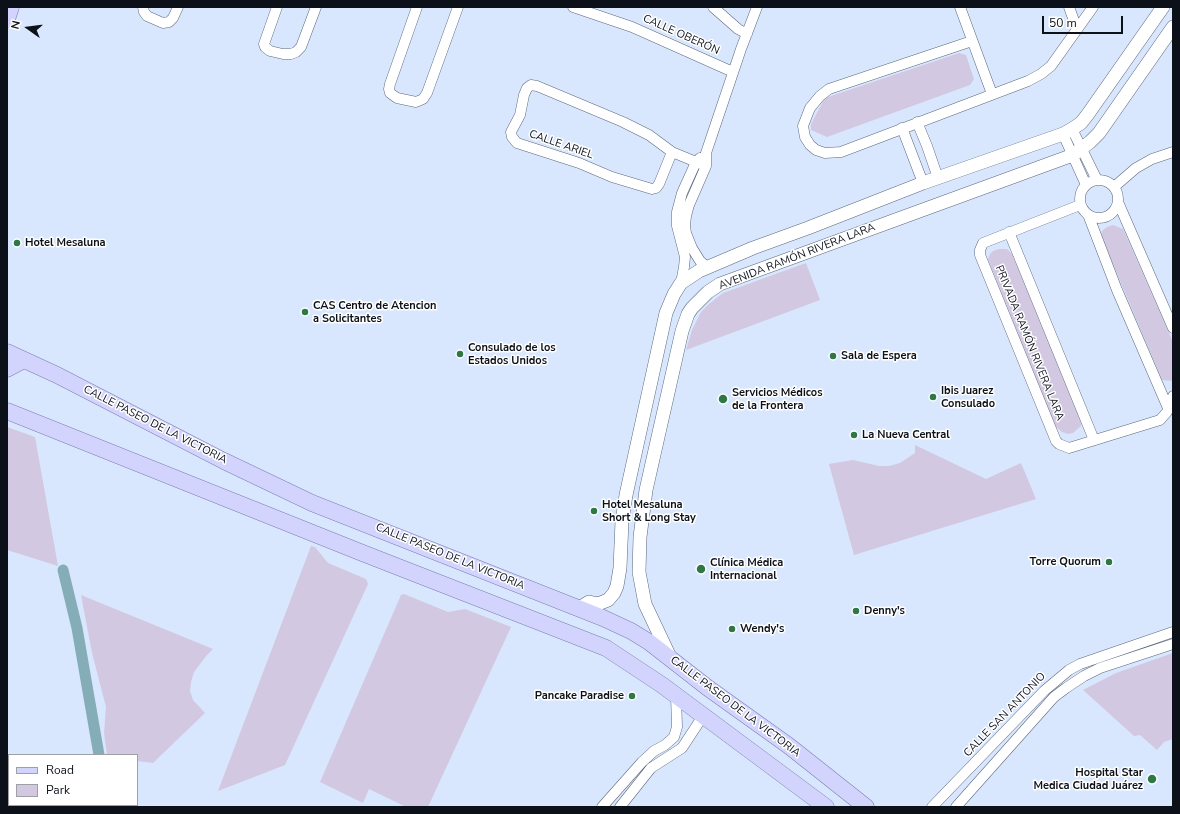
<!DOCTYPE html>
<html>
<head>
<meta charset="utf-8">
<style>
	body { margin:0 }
	#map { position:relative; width:1180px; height:814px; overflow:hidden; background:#d8e7fe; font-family:"Nunito Sans",sans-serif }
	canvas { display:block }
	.frame { position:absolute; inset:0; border:8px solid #0c1119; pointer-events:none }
	.legend { position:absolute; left:8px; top:754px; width:130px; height:52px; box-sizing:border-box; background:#fff; border:1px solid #9ea0a3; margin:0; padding:5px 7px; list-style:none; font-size:12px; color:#0c1119 }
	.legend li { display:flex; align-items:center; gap:8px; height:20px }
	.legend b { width:20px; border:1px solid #9ea0a3 }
	.north { position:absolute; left:8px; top:8px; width:40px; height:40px; -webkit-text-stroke:3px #fff; paint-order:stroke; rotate:284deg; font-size:11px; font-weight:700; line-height:16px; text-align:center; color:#0c1119 }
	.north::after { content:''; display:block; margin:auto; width:14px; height:18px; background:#0c1119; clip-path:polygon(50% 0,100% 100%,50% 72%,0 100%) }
	.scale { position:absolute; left:1042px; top:16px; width:81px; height:18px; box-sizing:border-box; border:2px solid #0c1119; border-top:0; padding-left:5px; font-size:12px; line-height:14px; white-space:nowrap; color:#0c1119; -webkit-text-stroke:3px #fff; paint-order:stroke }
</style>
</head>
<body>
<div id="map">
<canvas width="1180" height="814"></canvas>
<div class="frame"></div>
<ul class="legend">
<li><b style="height:5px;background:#d3d4fe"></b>Road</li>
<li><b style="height:11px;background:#d2c8e1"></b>Park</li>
</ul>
<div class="north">N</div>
<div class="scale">50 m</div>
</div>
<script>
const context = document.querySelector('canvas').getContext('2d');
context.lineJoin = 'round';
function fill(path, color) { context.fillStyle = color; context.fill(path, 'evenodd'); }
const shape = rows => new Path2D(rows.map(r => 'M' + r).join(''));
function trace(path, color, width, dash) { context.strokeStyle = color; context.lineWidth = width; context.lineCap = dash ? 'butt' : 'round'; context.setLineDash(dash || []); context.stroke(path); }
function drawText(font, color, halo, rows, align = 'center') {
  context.font = font + ' "Nunito Sans",sans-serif'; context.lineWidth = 3; context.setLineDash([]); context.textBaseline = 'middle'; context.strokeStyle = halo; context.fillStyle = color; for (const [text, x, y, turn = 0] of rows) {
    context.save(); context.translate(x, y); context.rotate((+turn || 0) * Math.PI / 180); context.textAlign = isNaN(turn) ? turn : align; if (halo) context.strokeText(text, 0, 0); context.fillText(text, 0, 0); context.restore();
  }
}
const green = shape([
	[959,53,966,55,974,79,970,85,827,137,811,130,811,124,825,98],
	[1113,225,1123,229,1173,342,1173,381,1162,380,1101,236,1102,231,1107,227],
	[999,249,1007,249,1012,254,1081,419,1081,426,1073,433,1068,434,1062,432,1055,426,988,259,990,254,993,251],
	[806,263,820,300,686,350,692,330,701,312,709,304,723,293],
	[7,427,35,437,58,566,7,550],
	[915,445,986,479,1021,463,1036,499,854,555,829,464,853,460,879,466,889,466,900,463,915,453],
	[311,546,315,547,328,563,366,579,368,584,285,765,218,791],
	[404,594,448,612,465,609,511,627,428,807,406,807,369,789,363,803,320,782,401,595],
	[81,595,213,649,207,655,194,672,191,682,190,691,193,700,205,713,153,763,137,761,137,755,107,755,104,733,106,707,92,653],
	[1173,653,1173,739,1164,742,1157,750,1140,735,1134,736,1083,690,1116,673]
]);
const canal = shape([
	[63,570,77,628,99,755],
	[98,807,98,805]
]);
const minor = shape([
	[143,7,144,12,147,16,163,23,169,22,173,18,178,7],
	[277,7,264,44,265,47,270,51,283,54,291,54,296,52,301,47,316,7],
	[417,7,390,84,389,89,390,93,397,98,416,102,423,99,427,93,458,7],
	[573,7,632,27,733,72],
	[713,7,738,29,747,34],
	[960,7,992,94],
	[1069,7,1077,29],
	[972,41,829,89,820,96,810,108,803,126,805,137,810,145,816,150,825,153,841,152,1028,81,1041,74,1051,66,1093,7],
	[917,122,927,146,938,178],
	[902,128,923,183],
	[1072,129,1097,180],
	[1063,134,1086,185],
	[672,152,659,184,656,188,652,189,612,177,579,163,517,143,512,137,511,132,520,115,524,95,527,88,531,85,537,86,623,122,649,135,672,152,706,166],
	'1080 199a19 19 0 1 1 38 0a19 19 0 1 1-38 0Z',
	[1114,187,1136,168,1152,159,1173,152],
	[1118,202,1173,328],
	[1080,205,983,243,980,250,980,255,1056,441,1059,444,1069,448,1160,420,1167,412,1173,396],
	[1089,217,1117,290,1168,408],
	[1009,232,1094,440],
	[707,267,700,261,692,248,686,233,685,226,686,216,689,205,706,166,706,153,741,49,757,7],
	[681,283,684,267,685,257,677,226,677,212,682,193,696,162,700,158],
	[602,807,642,762,654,751,665,745,674,737,677,727,676,695],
	[620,807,651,768,682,748,703,716],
	[932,807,1044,691,1069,670,1080,664,1173,632],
	[956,807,1054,697,1066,688,1084,676,1100,668,1173,644]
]);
const tertiary = shape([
	[579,608,589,602,598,604,608,600,614,593,617,586,620,568,622,521,626,495,666,313,674,294,681,283,699,271,753,248,808,228,923,183,1063,134,1072,129,1081,123,1088,114,1163,7],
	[670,657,645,604,639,572,640,537,646,490,682,331,688,314,692,308,708,292,720,284,1073,155,1090,142,1099,133,1173,27]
]);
const primary = shape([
	[7,19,11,7],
	[7,352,57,375,224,461,312,503,603,618,631,631,649,642,708,688,789,746,866,807],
	[7,369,24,360],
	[7,411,365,554,606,648,662,685,826,807]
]);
const markers = [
	[17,243,4,"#2f7846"],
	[305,312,4,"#2f7846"],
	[460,354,4,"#2f7846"],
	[833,356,4,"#2f7846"],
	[933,397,4,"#2f7846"],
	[723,399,5,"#2f7846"],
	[854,435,4,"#2f7846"],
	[594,511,4,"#2f7846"],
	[1109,562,4,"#2f7846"],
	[701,569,5,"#2f7846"],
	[856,611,4,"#2f7846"],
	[732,629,4,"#2f7846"],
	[632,696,4,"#2f7846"],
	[1152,779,5,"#2f7846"]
];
const streetNames = [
	["CALLE OBERÓN",681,35,24],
	["CALLE ARIEL",561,145,19],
	["AVENIDA RAMÓN RIVERA LARA",797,257,-21],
	["PRIVADA RAMÓN RIVERA LARA",1029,343,68],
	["CALLE PASEO DE LA VICTORIA",155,425,27],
	["CALLE PASEO DE LA VICTORIA",450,557,22],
	["CALLE PASEO DE LA VICTORIA",735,707,37],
	["CALLE SAN ANTONIO",1005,715,-46]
];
const poiNames = [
	["Hotel Mesaluna",25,243],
	["CAS Centro de Atencion",313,306],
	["a Solicitantes",313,319],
	["Consulado de los",468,348],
	["Estados Unidos",468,361],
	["Sala de Espera",841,356],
	["Ibis Juarez",941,391],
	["Consulado",941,404],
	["Servicios Médicos",732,393],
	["de la Frontera",732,406],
	["La Nueva Central",862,435],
	["Hotel Mesaluna",602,505],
	["Short & Long Stay",602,518],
	["Torre Quorum",1101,562,"right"],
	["Clínica Médica",710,563],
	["Internacional",710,576],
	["Denny's",864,611],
	["Wendy's",740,629],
	["Pancake Paradise",624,696,"right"],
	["Hospital Star",1143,773,"right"],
	["Medica Ciudad Juárez",1143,786,"right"]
];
fill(green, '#d2c8e1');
trace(canal, '#84adb8', 11);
trace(minor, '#5c687c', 11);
trace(tertiary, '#5c687c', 14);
trace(primary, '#7a7ead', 17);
trace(minor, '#fff', 10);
trace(tertiary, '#fff', 13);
trace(primary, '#d3d4fe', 16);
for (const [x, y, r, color] of markers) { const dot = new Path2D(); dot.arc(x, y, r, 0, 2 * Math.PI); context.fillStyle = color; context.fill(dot); trace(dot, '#fff', 1.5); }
drawText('11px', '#0c1119', '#fff', streetNames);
drawText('bold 11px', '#0c1119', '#fff', poiNames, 'left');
</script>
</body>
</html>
